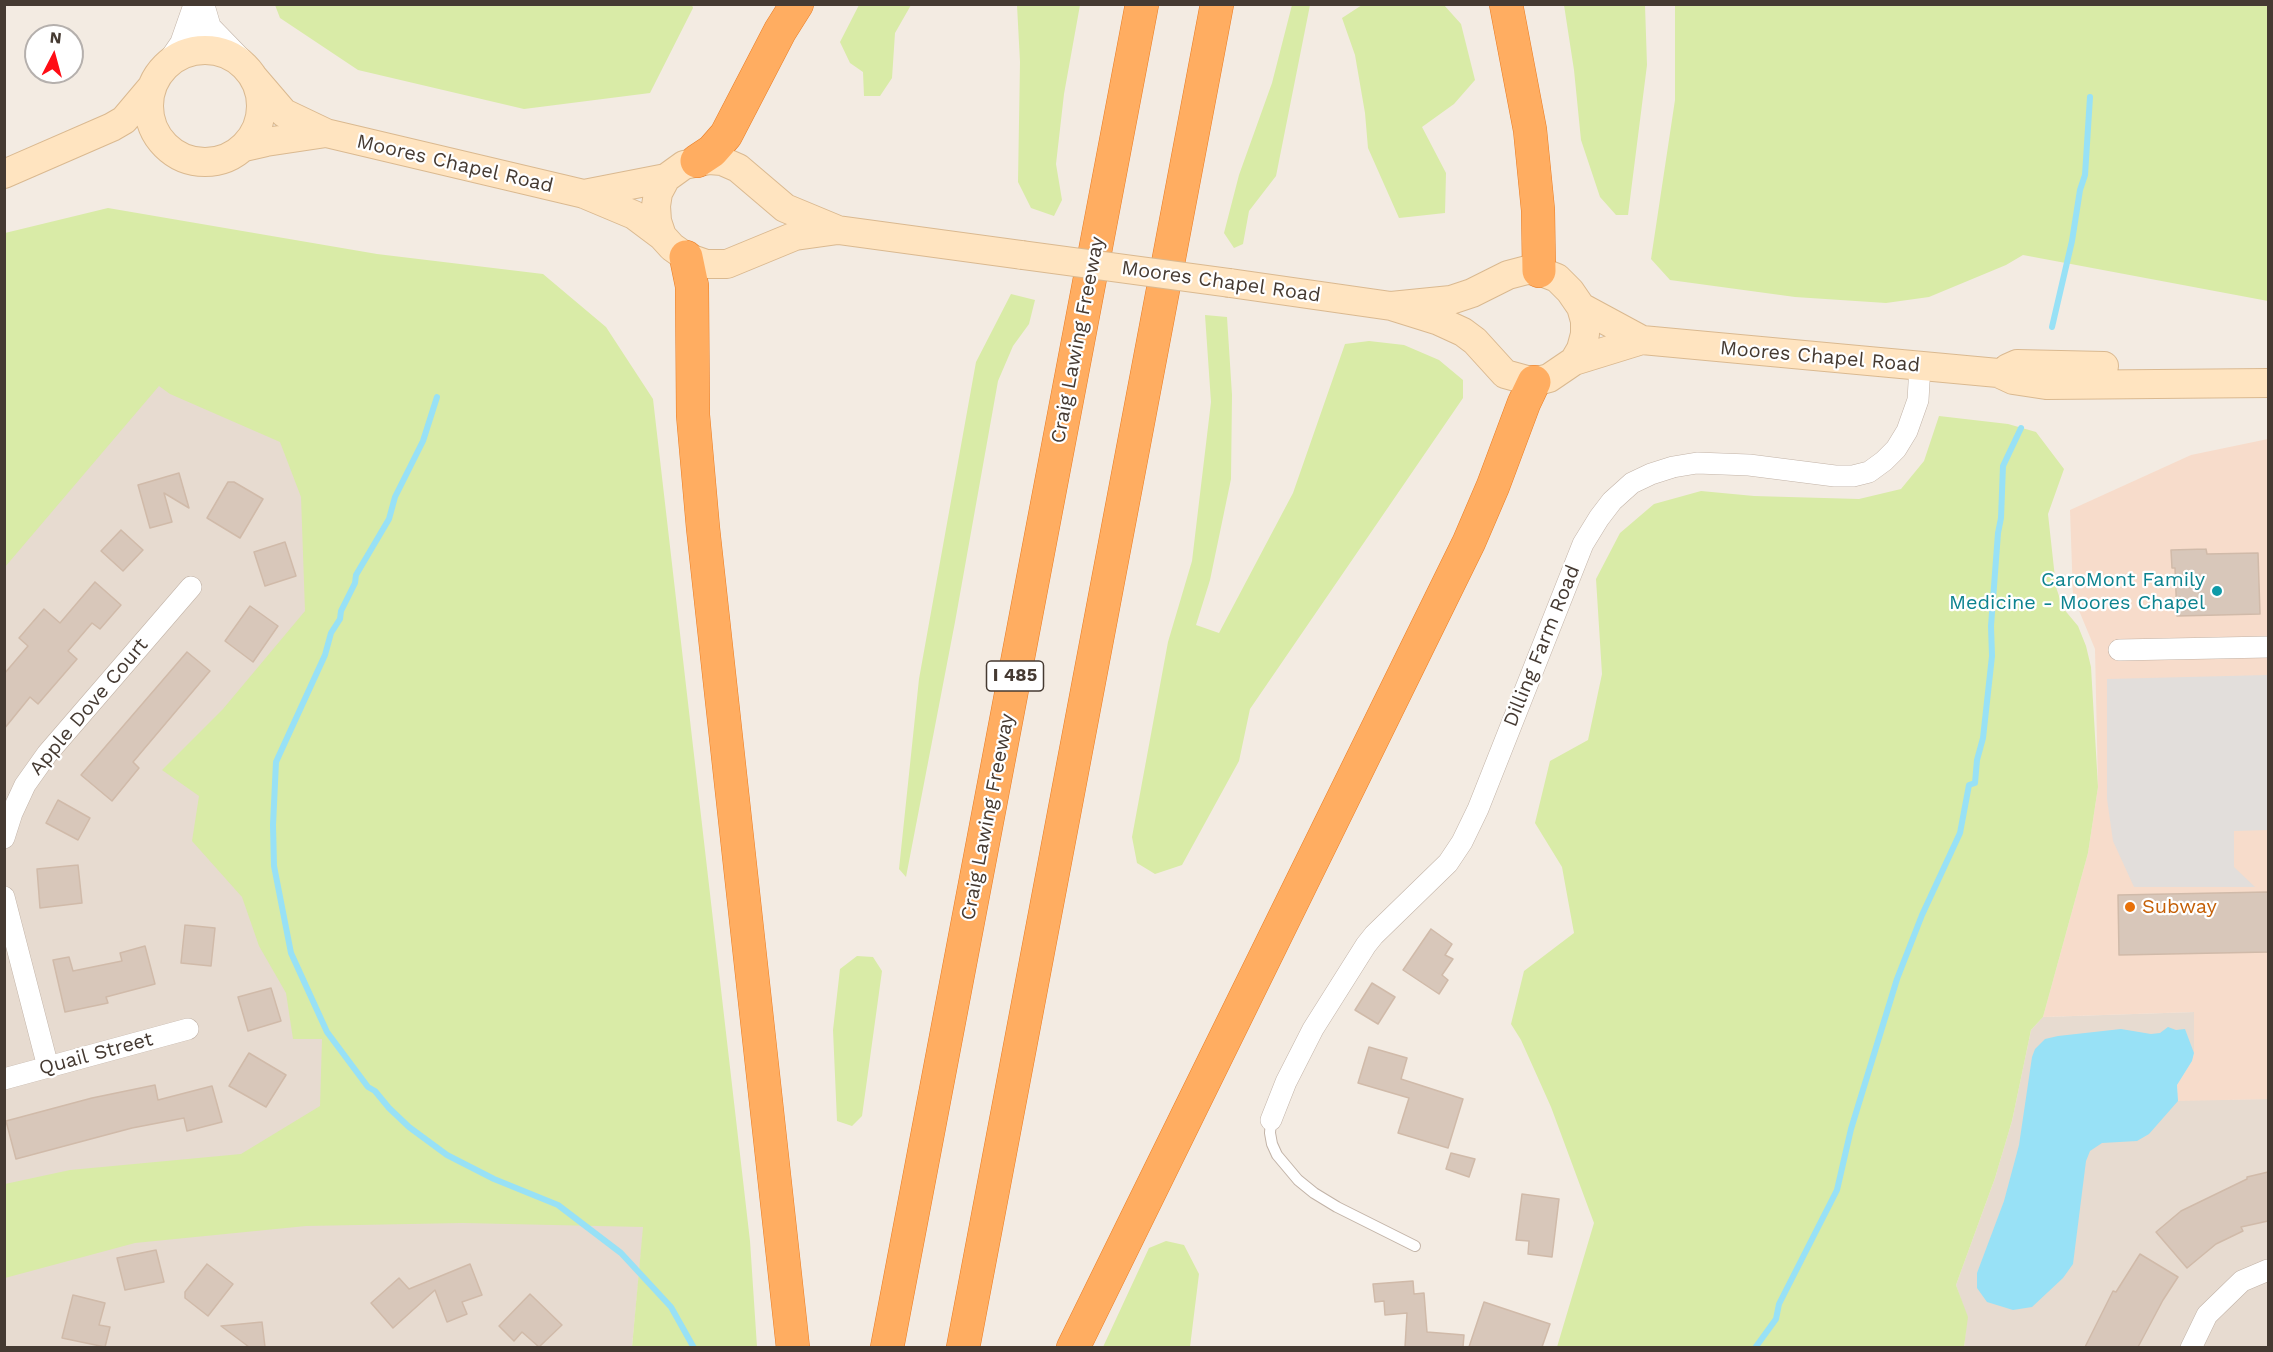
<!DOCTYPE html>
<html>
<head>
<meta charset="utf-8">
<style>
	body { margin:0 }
	#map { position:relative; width:2273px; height:1352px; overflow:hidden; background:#f3ebe2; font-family:"Work Sans",sans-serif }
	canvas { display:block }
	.frame { position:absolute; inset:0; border:6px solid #453a32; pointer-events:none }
	.north { position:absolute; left:24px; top:24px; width:60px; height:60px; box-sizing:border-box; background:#fff; border:2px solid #b5b0ad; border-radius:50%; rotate:6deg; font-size:16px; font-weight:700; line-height:24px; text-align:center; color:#453a32 }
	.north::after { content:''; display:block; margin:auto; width:21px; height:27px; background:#ff0d15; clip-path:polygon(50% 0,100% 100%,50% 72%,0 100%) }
</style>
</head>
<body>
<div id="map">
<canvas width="2273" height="1352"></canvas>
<div class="frame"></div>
<div class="north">N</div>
</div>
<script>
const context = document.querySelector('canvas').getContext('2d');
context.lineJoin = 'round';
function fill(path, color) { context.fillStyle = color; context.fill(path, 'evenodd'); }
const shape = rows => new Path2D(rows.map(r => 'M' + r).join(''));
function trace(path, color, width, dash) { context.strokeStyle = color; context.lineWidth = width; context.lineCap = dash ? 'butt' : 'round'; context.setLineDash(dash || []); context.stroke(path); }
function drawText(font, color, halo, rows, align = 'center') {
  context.font = font + ' "Work Sans",sans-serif'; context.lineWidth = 4.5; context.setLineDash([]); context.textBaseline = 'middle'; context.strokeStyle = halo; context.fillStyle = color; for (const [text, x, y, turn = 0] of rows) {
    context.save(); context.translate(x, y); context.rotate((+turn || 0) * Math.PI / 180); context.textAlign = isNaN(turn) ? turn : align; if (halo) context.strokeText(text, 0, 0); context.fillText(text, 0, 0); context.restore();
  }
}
const residential = shape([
	[5,283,250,301,674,914,632,1347,5,1348],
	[2194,1012,2194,1053,2192,1061,2177,1085,2178,1100,2268,1099,2268,1347,1964,1347,1967,1317,1956,1285,1995,1178,2012,1121,2031,1030,2043,1017]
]);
const commercial = shape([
	[2268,439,2268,1099,2178,1101,2177,1085,2192,1061,2194,1053,2194,1012,2043,1017,2088,853,2098,787,2095,649,2073,596,2070,510,2191,455]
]);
const green = shape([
	[692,5,693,8,650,93,524,109,358,70,280,18,275,5],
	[859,5,911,5,895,33,892,78,880,96,864,96,863,72,850,63,840,42],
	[1017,5,1080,5,1064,94,1056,164,1062,200,1054,216,1031,208,1018,182,1020,62],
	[1292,5,1310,5,1276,176,1249,211,1243,244,1234,248,1224,233,1239,175,1272,83],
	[1362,5,1444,5,1461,24,1475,80,1454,104,1422,127,1446,173,1445,213,1399,218,1368,148,1365,113,1355,55,1342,18],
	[1564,5,1645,5,1647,65,1628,215,1616,215,1600,197,1581,140,1574,70],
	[1675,5,2268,5,2268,301,2023,255,2006,265,1929,297,1886,303,1795,297,1670,280,1651,259,1675,100],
	[108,208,377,254,543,274,606,327,653,399,750,1241,757,1347,632,1347,643,1227,463,1223,306,1226,135,1243,5,1278,5,1184,70,1170,241,1154,320,1106,322,1039,293,1039,286,993,259,946,242,897,192,841,199,796,162,770,223,709,305,611,301,497,280,442,170,394,159,386,5,567,5,233],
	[1011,294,1035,300,1029,324,1013,346,998,381,955,622,906,877,899,869,919,679,976,362],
	[1205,315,1227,317,1232,395,1231,479,1210,580,1196,625,1219,633,1293,493,1345,344,1369,341,1404,345,1439,360,1463,380,1463,398,1250,709,1239,761,1182,865,1155,874,1137,863,1132,837,1168,642,1192,561,1211,402],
	[1939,416,2008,424,2036,432,2064,469,2048,514,2056,587,2063,608,2078,626,2086,646,2091,667,2098,787,2088,853,2043,1017,2031,1030,2012,1121,1995,1178,1956,1285,1968,1317,1964,1347,1557,1347,1594,1223,1551,1107,1521,1040,1511,1024,1524,971,1574,933,1562,867,1535,823,1550,761,1588,740,1602,674,1596,579,1620,533,1654,504,1701,491,1754,496,1859,499,1901,489,1924,461],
	[857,956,873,957,882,971,862,1116,852,1126,837,1121,833,1030,840,969],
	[1166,1241,1184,1245,1199,1274,1190,1347,1103,1347,1149,1248]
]);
const parking = shape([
	[2268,675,2268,830,2234,831,2234,867,2255,887,2134,887,2113,841,2107,799,2107,679]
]);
const water = shape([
	[2168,1027,2176,1030,2185,1029,2194,1053,2192,1061,2177,1085,2178,1101,2149,1134,2137,1141,2102,1143,2090,1151,2086,1161,2073,1264,2063,1278,2032,1307,2013,1310,1987,1302,1977,1288,1977,1273,2004,1201,2019,1145,2032,1057,2035,1049,2045,1039,2058,1036,2121,1029,2151,1034,2160,1033]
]);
const stream = shape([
	[2052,327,2072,241,2080,190,2085,175,2090,97],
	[437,397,423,441,395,497,389,519,356,575,355,583,341,611,340,619,331,633,325,655,276,762,273,825,274,866,291,953,327,1032,368,1087,375,1091,389,1108,409,1127,447,1155,494,1179,558,1205,621,1253,671,1307,694,1348],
	[1755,1348,1776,1319,1779,1304,1837,1190,1851,1129,1897,979,1922,915,1960,833,1969,785,1975,783,1977,760,1983,738,1992,656,1991,626,1998,533,2001,518,2003,466,2021,428]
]);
const building = shape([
	[179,473,189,508,164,493,172,522,150,528,138,485,179,473],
	[228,482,234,482,263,499,240,538,207,518,228,482],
	[121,530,143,550,123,571,101,551,121,530],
	[285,542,296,576,265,586,254,552,285,542],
	[2206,549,2207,554,2258,553,2260,614,2177,616,2175,568,2172,568,2171,550,2206,549],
	[95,582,121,605,100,629,92,623,68,651,77,659,38,704,30,697,4,729,4,674,28,646,19,638,44,609,60,623,95,582],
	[250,606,278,626,253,662,225,641,250,606],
	[187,652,210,671,133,762,139,768,112,801,81,775,187,652],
	[58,800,90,818,78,840,46,823,58,800],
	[78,865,82,903,40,908,37,869,78,865],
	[2268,892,2268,952,2119,955,2118,895,2268,892],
	[185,925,215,928,211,966,181,963,185,925],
	[1431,929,1452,944,1445,955,1453,959,1442,975,1448,980,1439,994,1403,970,1431,929],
	[145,946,155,984,106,997,108,1003,65,1012,53,960,69,957,73,971,122,961,120,953,145,946],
	[1372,983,1395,997,1378,1024,1355,1010,1372,983],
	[271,988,281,1021,248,1031,238,997,271,988],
	[1369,1047,1407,1058,1401,1079,1463,1099,1448,1148,1398,1133,1409,1098,1358,1083,1369,1047],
	[249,1053,286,1075,266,1107,229,1086,249,1053],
	[155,1085,158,1100,212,1086,222,1122,187,1131,184,1118,132,1128,16,1159,6,1121,92,1098,155,1085],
	[1451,1153,1475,1159,1469,1177,1446,1169,1451,1153],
	[2268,1172,2268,1221,2241,1227,2243,1231,2216,1244,2187,1268,2156,1232,2181,1211,2247,1179,2247,1177,2268,1172],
	[1522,1194,1559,1199,1552,1257,1528,1254,1529,1241,1516,1240,1522,1194],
	[156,1250,164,1282,125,1290,117,1258,156,1250],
	[2140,1254,2178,1277,2163,1300,2138,1347,2085,1347,2113,1291,2116,1292,2140,1254],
	[207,1264,233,1284,208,1316,185,1298,185,1292,207,1264],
	[470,1264,482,1295,462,1302,467,1314,447,1322,435,1290,393,1328,371,1303,399,1278,409,1289,470,1264],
	[1413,1281,1414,1294,1424,1293,1427,1332,1464,1335,1463,1347,1405,1347,1407,1313,1385,1315,1384,1301,1375,1302,1373,1284,1413,1281],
	[530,1294,562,1325,539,1347,522,1332,514,1341,499,1326,530,1294],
	[73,1295,105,1303,99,1325,110,1327,105,1347,62,1338,73,1295],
	[1484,1302,1550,1324,1542,1347,1469,1347,1484,1302],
	[262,1322,265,1347,249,1347,221,1326,262,1322]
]);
const service = shape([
	[1271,1120,1270,1133,1272,1144,1277,1155,1298,1180,1314,1193,1337,1207,1415,1246]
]);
const minor = shape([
	[2119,650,2268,647],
	[4,838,12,813,25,785,47,754,191,587],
	[4,897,48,1067],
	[4,1079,188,1029],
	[1271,1120,1286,1082,1313,1029,1366,945,1374,935,1448,863,1462,842,1478,809,1583,544,1599,518,1612,501,1632,483,1651,474,1673,467,1697,463,1749,465,1835,476,1853,476,1869,472,1884,461,1896,449,1907,431,1918,400,1920,366],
	[2191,1348,2207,1315,2242,1281,2268,1270]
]);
const tertiary = shape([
	[201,4,208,28,242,63],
	[172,60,183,44,197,4]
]);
const secondary = shape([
	'149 106a56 56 0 1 1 112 0a56 56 0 1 1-112 0Z',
	[254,78,284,113,326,133,584,194,634,215,662,236,672,247,686,257,706,264,727,264,795,236,838,230],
	[244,147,266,142,326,133],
	[4,174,112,127,124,120,151,88],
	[584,194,666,178],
	[662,236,657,221,656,206,658,193,666,178,684,165,709,160,722,161,738,168,785,208,838,230,1022,255],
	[1230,283,1391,306,1439,321,1463,332,1475,341,1505,374,1534,382,1549,378,1574,361,1581,349,1585,334,1585,321,1581,307,1570,291,1557,278,1539,271,1527,270,1508,275,1472,293,1451,300,1391,306],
	[1581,307,1642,340,1998,373,2013,380,2046,385,2268,383],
	[1574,361,1642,340],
	[2008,368,2017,364,2104,366]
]);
const motorway = shape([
	[1506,4,1530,130,1538,210,1539,271],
	[697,161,712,151,726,135,780,31,797,4],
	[686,257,692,286,693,415,703,528,793,1348],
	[887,1348,1142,4],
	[963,1348,1217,4],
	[1073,1348,1469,542,1493,486,1524,403,1534,382]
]);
const secondaryBridge = shape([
	[1022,255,1230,283]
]);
const markers = [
	[2217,591,6,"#0f9aa8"],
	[2130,907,6,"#e8710a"]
];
const shields = [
	[1015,676,57]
];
const shieldNames = [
	["I 485",1015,676]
];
const streetNames = [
	["Moores Chapel Road",455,164,13],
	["Moores Chapel Road",1221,282,8],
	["Craig Lawing Freeway",1078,340,-79],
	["Moores Chapel Road",1820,357,5],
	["Dilling Farm Road",1542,646,-68],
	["Apple Dove Court",89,707,-50],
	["Craig Lawing Freeway",988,817,-79],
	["Quail Street",96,1054,-15]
];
const cultureNames = [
	["CaroMont Family",2205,580],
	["Medicine - Moores Chapel",2205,603]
];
const foodNames = [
	["Subway",2142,907]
];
fill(residential, '#e7dbd0');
fill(commercial, '#f7dccb');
fill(green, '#d9eba7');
fill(parking, '#e2dedb');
fill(water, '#98e1f6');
trace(stream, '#98e1f6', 6);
fill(building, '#d8c7ba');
trace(building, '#d0baa9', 1.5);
trace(service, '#c2b3a7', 12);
trace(minor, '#c2b3a7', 22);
trace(tertiary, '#c2b3a7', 27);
trace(secondary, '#dab990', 30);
trace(motorway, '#e97d25', 34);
trace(service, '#fff', 10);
trace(minor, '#fff', 21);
trace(tertiary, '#fff', 26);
trace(secondary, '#ffe4c0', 28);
trace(motorway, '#ffad61', 33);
trace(secondaryBridge, '#dab990', 30, []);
trace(secondaryBridge, '#ffe4c0', 28);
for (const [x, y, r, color] of markers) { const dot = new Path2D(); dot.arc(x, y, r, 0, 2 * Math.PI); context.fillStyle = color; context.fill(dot); trace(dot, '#fff', 2); }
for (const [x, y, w] of shields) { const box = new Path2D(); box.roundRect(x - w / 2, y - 15, w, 30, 4.5); context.fillStyle = '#fff'; context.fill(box); trace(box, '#453a32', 1.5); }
drawText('bold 18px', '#453a32', null, shieldNames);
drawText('20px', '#453a32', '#fff', streetNames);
drawText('20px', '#0d838f', '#fff', cultureNames, 'right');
drawText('20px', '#c56008', '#fff', foodNames, 'left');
</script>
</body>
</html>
